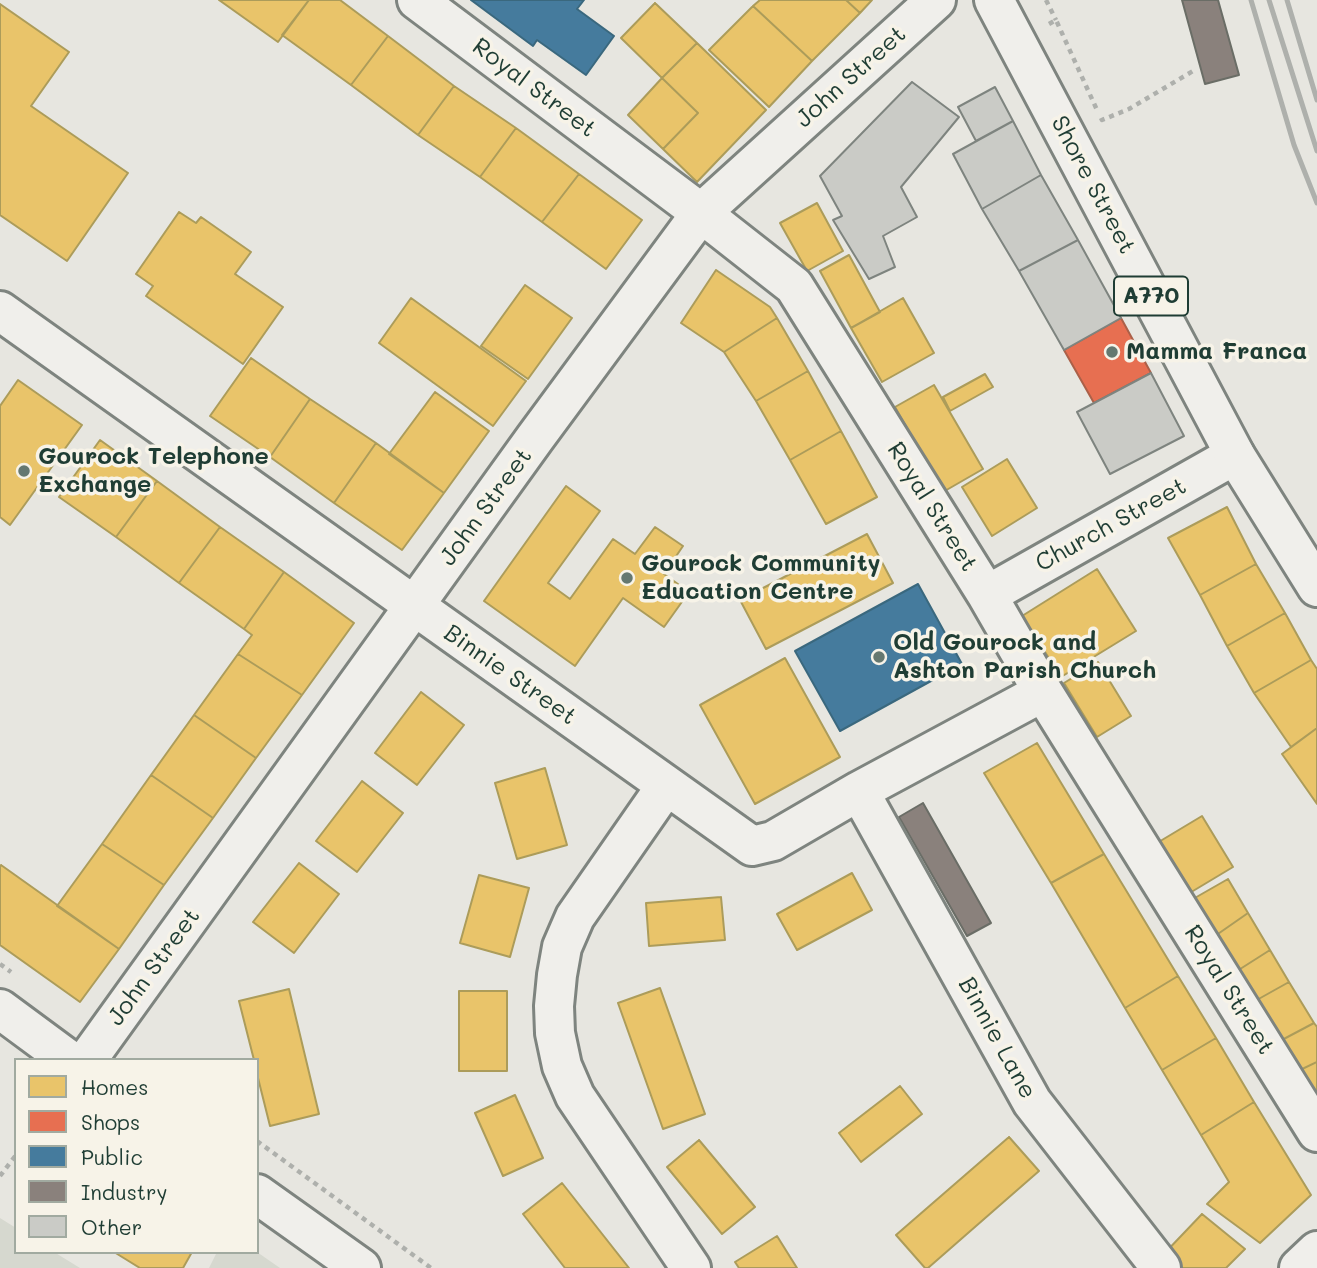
<!DOCTYPE html>
<html>
<head>
<meta charset="utf-8">
<style>
	body { margin:0 }
	#map { position:relative; width:1317px; height:1268px; overflow:hidden; background:#e7e6e0; font-family:Mali,sans-serif }
	canvas { display:block }
	.legend { position:absolute; left:14px; top:1058px; width:245px; height:196px; box-sizing:border-box; background:#f7f3e8; border:2px solid #a1aaa0; margin:0; padding:9px 12px; list-style:none; font-size:21px; color:#1f3d34 }
	.legend li { display:flex; align-items:center; gap:14px; height:35px }
	.legend b { width:35px; border:2px solid #a1aaa0 }
</style>
</head>
<body>
<div id="map">
<canvas width="1317" height="1268"></canvas>
<ul class="legend">
<li><b style="height:19px;background:#e9c46a"></b>Homes</li>
<li><b style="height:19px;background:#e76f51"></b>Shops</li>
<li><b style="height:19px;background:#457b9d"></b>Public</li>
<li><b style="height:19px;background:#8a817c"></b>Industry</li>
<li><b style="height:19px;background:#cacbc6"></b>Other</li>
</ul>
</div>
<script>
const context = document.querySelector('canvas').getContext('2d');
context.lineJoin = 'round';
function fill(path, color) { context.fillStyle = color; context.fill(path, 'evenodd'); }
const shape = rows => new Path2D(rows.map(r => 'M' + r).join(''));
function trace(path, color, width, dash) { context.strokeStyle = color; context.lineWidth = width; context.lineCap = dash ? 'butt' : 'round'; context.setLineDash(dash || []); context.stroke(path); }
function drawText(font, color, halo, rows, align = 'center') {
  context.font = font + ' Mali,sans-serif'; context.lineWidth = 7; context.setLineDash([]); context.textBaseline = 'middle'; context.strokeStyle = halo; context.fillStyle = color; for (const [text, x, y, turn = 0] of rows) {
    context.save(); context.translate(x, y); context.rotate((+turn || 0) * Math.PI / 180); context.textAlign = isNaN(turn) ? turn : align; if (halo) context.strokeText(text, 0, 0); context.fillText(text, 0, 0); context.restore();
  }
}
const green = shape([
	[0,1218,16,1228,16,1252,54,1252,80,1268,0,1268],
	[217,1252,257,1252,280,1268,209,1268]
]);
const homes = shape([
	[219,0,309,0,278,42,219,0],
	[309,0,340,0,388,36,351,85,282,35,309,0],
	[760,0,846,0,860,13,812,61,753,6,760,0],
	[846,0,872,0,860,13,846,0],
	[655,3,697,43,662,78,621,38,655,3],
	[0,4,69,52,31,106,128,173,67,261,0,215,0,4],
	[753,6,812,61,769,107,709,50,753,6],
	[388,36,454,86,418,135,351,85,388,36],
	[697,43,766,110,697,182,663,149,698,113,662,78,697,43],
	[662,78,698,113,663,149,628,115,662,78],
	[454,86,516,128,480,177,418,135,454,86],
	[516,128,579,174,542,222,480,177,516,128],
	[579,174,642,220,606,269,542,222,579,174],
	[817,203,843,251,807,271,780,223,817,203],
	[179,212,196,223,201,217,251,252,235,274,283,307,243,364,146,296,153,286,136,274,179,212],
	[849,255,880,312,851,328,820,271,849,255],
	[716,270,770,307,777,318,724,352,681,323,716,270],
	[525,285,572,318,528,379,481,346,525,285],
	[411,298,526,381,493,426,379,343,411,298],
	[903,298,934,353,882,382,851,328,903,298],
	[777,318,808,371,756,401,724,352,777,318],
	[251,358,310,399,270,457,210,416,251,358],
	[808,371,841,431,790,460,756,401,808,371],
	[985,374,993,387,950,411,943,397,985,374],
	[18,380,82,425,10,525,0,517,0,406,18,380],
	[934,385,983,469,943,492,895,407,934,385],
	[435,392,489,431,444,493,389,454,435,392],
	[310,399,376,443,334,503,270,457,310,399],
	[841,431,877,497,826,524,790,460,841,431],
	[100,440,157,481,116,537,59,497,100,440],
	[376,443,444,493,402,550,334,503,376,443],
	[1007,459,1037,508,992,536,962,487,1007,459],
	[157,481,220,527,179,583,116,537,157,481],
	[566,486,600,511,548,583,570,599,613,539,635,554,655,527,683,546,664,574,689,592,664,627,623,598,575,666,484,601,566,486],
	[1227,507,1256,564,1200,595,1168,538,1227,507],
	[220,527,284,572,244,629,179,583,220,527],
	[867,534,893,583,766,649,740,600,867,534],
	[1256,564,1285,613,1227,646,1200,595,1256,564],
	[1097,569,1136,631,1061,677,1022,616,1097,569],
	[284,572,354,623,302,695,238,654,252,635,244,629,284,572],
	[1285,613,1311,660,1254,693,1227,646,1285,613],
	[238,654,302,695,256,758,194,715,238,654],
	[785,658,840,757,755,804,700,705,785,658],
	[1311,660,1317,669,1317,728,1291,747,1254,693,1311,660],
	[1098,662,1131,716,1097,737,1064,683,1098,662],
	[421,692,464,725,417,785,375,753,421,692],
	[194,715,256,758,213,818,151,775,194,715],
	[1317,728,1317,804,1282,754,1317,728],
	[1037,743,1104,854,1051,883,984,773,1037,743],
	[545,768,567,845,517,859,495,783,545,768],
	[151,775,213,818,164,885,102,844,151,775],
	[362,781,403,813,357,872,316,841,362,781],
	[1202,816,1233,867,1188,894,1157,843,1202,816],
	[102,844,164,885,119,949,57,906,102,844],
	[1104,854,1178,976,1125,1008,1051,883,1104,854],
	[299,863,339,894,294,953,253,922,299,863],
	[1,865,119,949,80,1002,0,945,0,867,1,865],
	[852,873,872,910,797,950,777,914,852,873],
	[479,875,529,888,510,957,460,943,479,875],
	[1228,879,1248,913,1215,936,1193,899,1228,879],
	[721,897,725,940,649,946,646,903,721,897],
	[1248,913,1270,950,1237,971,1215,936,1248,913],
	[1270,950,1289,982,1255,1001,1237,971,1270,950],
	[1178,976,1216,1038,1162,1070,1125,1008,1178,976],
	[1289,982,1314,1023,1280,1041,1255,1001,1289,982],
	[660,988,705,1114,663,1129,618,1003,660,988],
	[289,989,319,1114,270,1126,257,1074,257,1060,254,1060,239,1001,289,989],
	[459,991,507,991,507,1071,459,1071,459,991],
	[1314,1023,1317,1027,1317,1062,1298,1071,1280,1041,1314,1023],
	[1216,1038,1254,1102,1201,1135,1162,1070,1216,1038],
	[1317,1062,1317,1097,1298,1071,1317,1062],
	[900,1086,922,1114,861,1162,839,1133,900,1086],
	[515,1095,543,1158,503,1176,475,1113,515,1095],
	[1254,1102,1311,1195,1260,1243,1207,1204,1229,1182,1201,1135,1254,1102],
	[1009,1137,1039,1171,928,1268,925,1268,896,1235,1009,1137],
	[699,1140,755,1207,722,1234,667,1167,699,1140],
	[562,1183,629,1268,565,1268,523,1214,562,1183],
	[1202,1214,1245,1249,1226,1268,1173,1268,1161,1257,1202,1214],
	[777,1236,797,1268,739,1268,735,1262,777,1236],
	[114,1252,192,1252,183,1268,140,1268,114,1252]
]);
const shops = shape([
	[1121,318,1151,373,1094,403,1064,350,1121,318]
]);
const public = shape([
	[471,0,584,0,577,9,614,36,586,75,537,40,533,46,471,0],
	[918,584,962,664,840,731,795,651,918,584]
]);
const industry = shape([
	[1182,0,1218,0,1239,75,1205,84,1182,0],
	[923,803,991,923,967,936,899,817,923,803]
]);
const building = shape([
	[912,82,959,117,901,187,917,217,883,236,895,267,869,279,833,220,842,216,820,176,912,82],
	[995,87,1013,121,976,141,958,107,995,87],
	[1013,121,1041,175,982,209,953,154,1013,121],
	[1041,175,1078,240,1019,271,982,209,1041,175],
	[1078,240,1121,318,1064,350,1019,271,1078,240],
	[1151,373,1184,436,1110,474,1077,412,1151,373]
]);
const path = shape([
	[1046,0,1056,20],
	[1049,24,1056,20,1097,110],
	[1101,118,1102,120,1129,109,1193,71],
	[0,964,11,972],
	[257,1141,431,1268],
	[0,1176,16,1155]
]);
const minor = shape([
	[417,0,701,213,794,286,987,595,1043,692,1317,1132],
	[0,311,752,846,773,841,859,791,1043,692],
	[987,595,1235,455],
	[666,786,575,917,562,947,557,975,554,1006,555,1033,562,1066,575,1096,691,1268],
	[859,791,1032,1102,1161,1268],
	[0,1009,69,1060],
	[87,1060,535,438,701,213,936,0],
	[257,1194,361,1268],
	[1299,1268,1317,1251]
]);
const major = shape([
	[994,0,1235,455,1317,587]
]);
const rail = shape([
	[1251,0,1294,145,1317,203],
	[1269,0,1317,151],
	[1287,0,1317,100]
]);
const markers = [
	[1112,352,7,"#657870"],
	[24,471,7,"#657870"],
	[627,578,7,"#657870"],
	[879,657,7,"#657870"]
];
const shields = [
	[1151,296,74]
];
const shieldNames = [
	["A770",1151,296]
];
const streetNames = [
	["John Street",851,77,-42],
	["Royal Street",534,88,37],
	["Shore Street",1093,185,62],
	["John Street",486,507,-54],
	["Royal Street",932,507,58],
	["Church Street",1111,525,-29],
	["Binnie Street",510,675,35],
	["John Street",154,967,-54],
	["Royal Street",1229,990,58],
	["Binnie Lane",997,1038,61]
];
const poiNames = [
	["Mamma Franca",1126,352],
	["Gourock Telephone",38,457],
	["Exchange",38,485],
	["Gourock Community",641,564],
	["Education Centre",641,592],
	["Old Gourock and",893,643],
	["Ashton Parish Church",893,671]
];
fill(green, '#d6d8cf');
fill(homes, '#e9c46a');
trace(homes, '#ac9c5a', 2);
fill(shops, '#e76f51');
trace(shops, '#ab6048', 2);
fill(public, '#457b9d');
trace(public, '#3a687e', 2);
fill(industry, '#8a817c');
trace(industry, '#6a6d66', 2);
fill(building, '#cacbc6');
trace(building, '#7e847f', 2);
trace(minor, '#7e847f', 44);
trace(major, '#7e847f', 44);
trace(path, '#aeb0ac', 4.5, [5, 5]);
trace(minor, '#f0efeb', 38);
trace(major, '#f0efeb', 38);
trace(rail, '#aeb0ac', 5);
for (const [x, y, r, color] of markers) { const dot = new Path2D(); dot.arc(x, y, r, 0, 2 * Math.PI); context.fillStyle = color; context.fill(dot); trace(dot, '#f7f3e8', 2.5); }
for (const [x, y, w] of shields) { const box = new Path2D(); box.roundRect(x - w / 2, y - 19.5, w, 39, 5); context.fillStyle = '#f7f3e8'; context.fill(box); trace(box, '#1f3d34', 2); }
drawText('bold 23px', '#1f3d34', null, shieldNames);
drawText('24px', '#1f3d34', '#f7f3e8', streetNames);
drawText('bold 24px', '#1f3d34', '#f7f3e8', poiNames, 'left');
</script>
</body>
</html>
